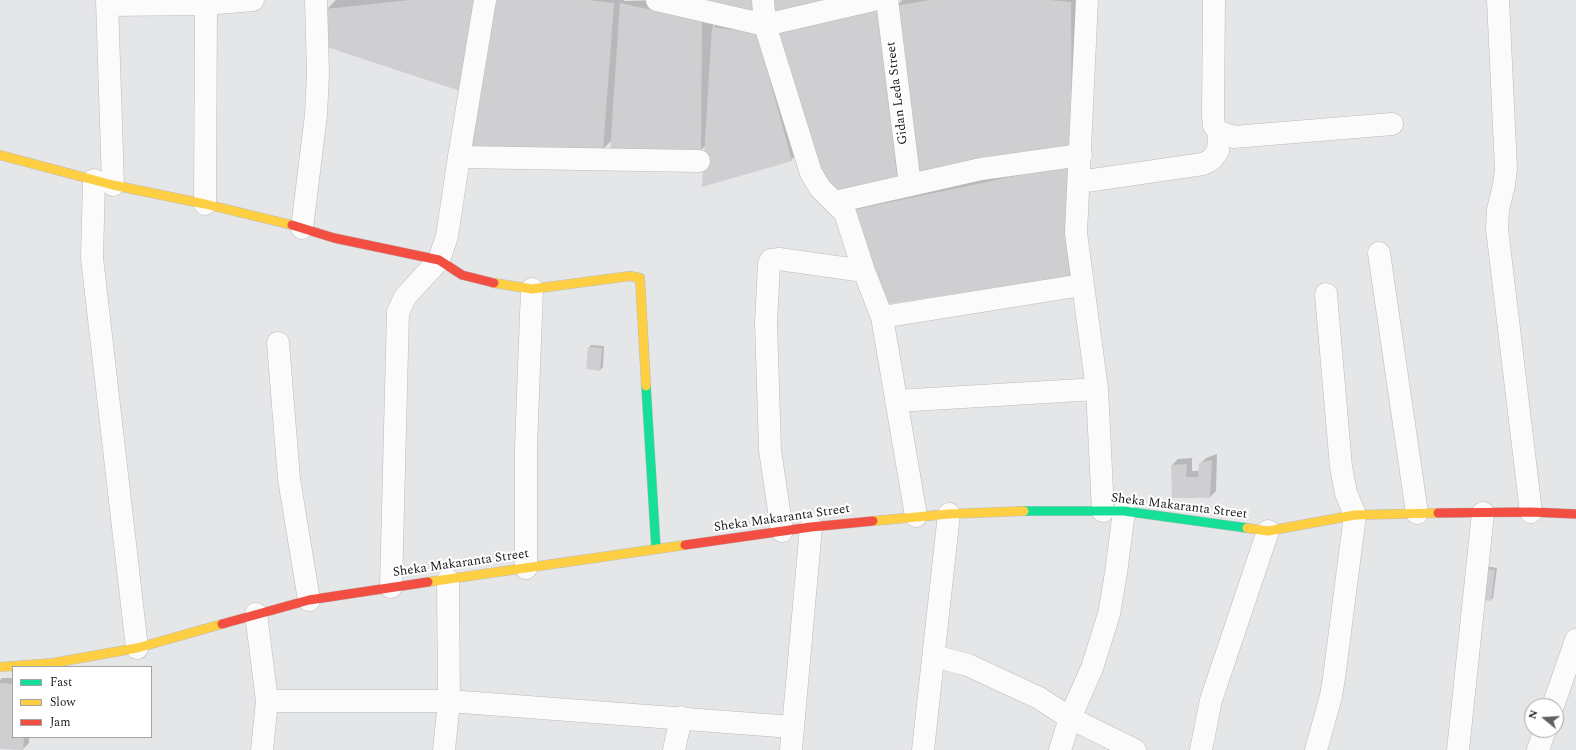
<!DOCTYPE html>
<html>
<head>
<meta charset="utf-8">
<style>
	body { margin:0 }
	#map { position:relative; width:1576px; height:750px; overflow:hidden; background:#e5e6e8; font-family:Spectral,serif }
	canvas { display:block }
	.legend { position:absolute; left:12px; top:666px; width:140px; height:72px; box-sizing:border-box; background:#fff; border:1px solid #a3a3a3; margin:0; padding:5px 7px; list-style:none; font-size:12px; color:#18181a }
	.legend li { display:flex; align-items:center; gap:8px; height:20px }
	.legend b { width:20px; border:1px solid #a3a3a3 }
	.north { position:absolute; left:1524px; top:698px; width:40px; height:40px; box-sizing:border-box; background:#fff; border:1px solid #a3a3a3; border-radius:50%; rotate:288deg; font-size:11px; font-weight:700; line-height:16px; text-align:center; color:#18181a }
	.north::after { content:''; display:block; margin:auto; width:14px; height:18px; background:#606062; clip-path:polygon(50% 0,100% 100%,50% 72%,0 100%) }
</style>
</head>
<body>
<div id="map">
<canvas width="1576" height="750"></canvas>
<ul class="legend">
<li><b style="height:5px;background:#16e098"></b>Fast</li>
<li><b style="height:5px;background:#ffcf43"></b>Slow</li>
<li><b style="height:5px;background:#f24e42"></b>Jam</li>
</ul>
<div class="north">N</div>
</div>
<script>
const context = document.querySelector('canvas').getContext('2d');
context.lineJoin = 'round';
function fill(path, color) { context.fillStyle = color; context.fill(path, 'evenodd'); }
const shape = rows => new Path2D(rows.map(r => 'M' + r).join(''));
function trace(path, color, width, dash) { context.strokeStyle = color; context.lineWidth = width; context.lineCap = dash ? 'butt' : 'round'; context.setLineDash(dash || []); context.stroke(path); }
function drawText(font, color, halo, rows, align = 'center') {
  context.font = font + ' Spectral,serif'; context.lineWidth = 4; context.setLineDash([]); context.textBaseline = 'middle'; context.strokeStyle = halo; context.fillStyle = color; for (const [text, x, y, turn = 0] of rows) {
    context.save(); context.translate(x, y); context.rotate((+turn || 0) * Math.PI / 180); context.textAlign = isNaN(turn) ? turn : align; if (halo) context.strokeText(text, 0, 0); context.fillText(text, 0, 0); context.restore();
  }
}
const shadow = shape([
	[336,0,483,0,327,9],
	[495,0,624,0,624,1,667,0,713,10,713,27,724,16,768,22,803,148,791,160,705,146,701,150,612,140,602,150],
	[873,0,908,168,897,179],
	[902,0,1082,0,1083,133,896,7],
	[1083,153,1081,263,1070,275,889,303,855,210,866,199],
	[591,345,604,346,603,367,600,370,589,348],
	[1217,454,1216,491,1210,497,1173,497,1172,465,1178,459,1192,458,1192,471,1200,471,1200,464,1206,458],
	[1485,566,1497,568,1493,598,1491,600],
	[2,678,13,678,13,737,29,737,29,743,23,749,0,748,0,680]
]);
const building = shape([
	[410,0,474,0,460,91,327,47,326,9],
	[494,0,587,0,614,3,603,151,469,148],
	[697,0,754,0,754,13],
	[773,0,833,0,772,13],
	[930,0,1049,0,1071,2,1072,146,917,175,895,6],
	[620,3,702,21,701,151,610,152],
	[880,7,897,180,837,192,819,173,776,32],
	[712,27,757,33,792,161,702,187],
	[1072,164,1065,235,1070,276,888,304,853,210],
	[588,347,602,348,600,371,586,369],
	[1212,460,1210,498,1172,498,1171,465,1187,464,1186,477,1198,477,1199,463],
	[1481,568,1495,570,1491,601,1479,600],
	[0,683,13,684,13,737,24,737,23,750,0,749]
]);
const street = shape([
	[107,0,113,185],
	[657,0,765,25,873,0],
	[763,0,765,25,811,173,820,188,845,213,864,271,882,317,916,516],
	[887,0,910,185],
	[1087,0,1076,233,1097,389,1103,511],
	[1214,0,1213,116,1214,126,1219,132,1234,137,1392,124],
	[1498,0,1506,169,1504,185,1498,210,1497,229,1531,512],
	[108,5,206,4,253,0],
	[459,157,699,161],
	[94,180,92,258,137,648],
	[1079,182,1203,164,1211,160,1218,151,1219,132],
	[835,202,981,169,1081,155],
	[205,204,206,4],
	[302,228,316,115,318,74,316,0],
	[1379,253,1417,513],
	[882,317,1082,285],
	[278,343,289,479,309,600],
	[896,401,1097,389],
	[782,531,770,450,766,322,769,264,771,260,779,259,864,271],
	[526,568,526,447,532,289],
	[391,587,398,312,405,297,439,260,447,236,459,157,485,0],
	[256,614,267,701,262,750],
	[934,656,968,665,1039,698,1070,718,1135,750],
	[267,701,449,701,792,727],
	[1553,706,1576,640],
	[444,750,449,701,448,580],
	[674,750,681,717],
	[791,750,811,527],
	[923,750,949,514],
	[1060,750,1070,718,1092,668,1109,614,1116,573,1124,511],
	[1201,750,1211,700,1268,531],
	[1316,750,1331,696,1334,678,1355,515,1346,493,1341,467,1326,294],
	[1458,750,1483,513],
	[1538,750,1545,730]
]);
const fast = shape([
	[646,386,656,549],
	[1024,511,1124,511,1247,528]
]);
const slow = shape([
	[0,155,113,185,205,204,292,225],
	[494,283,532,289,630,276,640,278,646,386],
	[873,521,949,514,1024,511],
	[1247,528,1268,531,1355,515,1438,513],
	[428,582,685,545],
	[0,667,53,663,137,648,222,624]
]);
const jam = shape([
	[292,225,334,238,439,260,462,275,494,283],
	[1438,513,1531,512,1576,514],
	[685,545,811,527,873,521],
	[222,624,309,600,428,582]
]);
const streetNames = [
	["Gidan Leda Street",898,93,-97],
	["Sheka Makaranta Street",1179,507,7],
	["Sheka Makaranta Street",782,519,-8],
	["Sheka Makaranta Street",461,564,-8]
];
fill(shadow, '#0003');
fill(building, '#cfcfd1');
trace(street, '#bbbbbd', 23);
trace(fast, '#bbbbbd', 10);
trace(slow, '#bbbbbd', 10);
trace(jam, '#bbbbbd', 10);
trace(street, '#fbfbfc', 22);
trace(fast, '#16e098', 9);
trace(slow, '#ffcf43', 9);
trace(jam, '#f24e42', 9);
drawText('13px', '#18181a', '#fff', streetNames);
</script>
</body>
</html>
